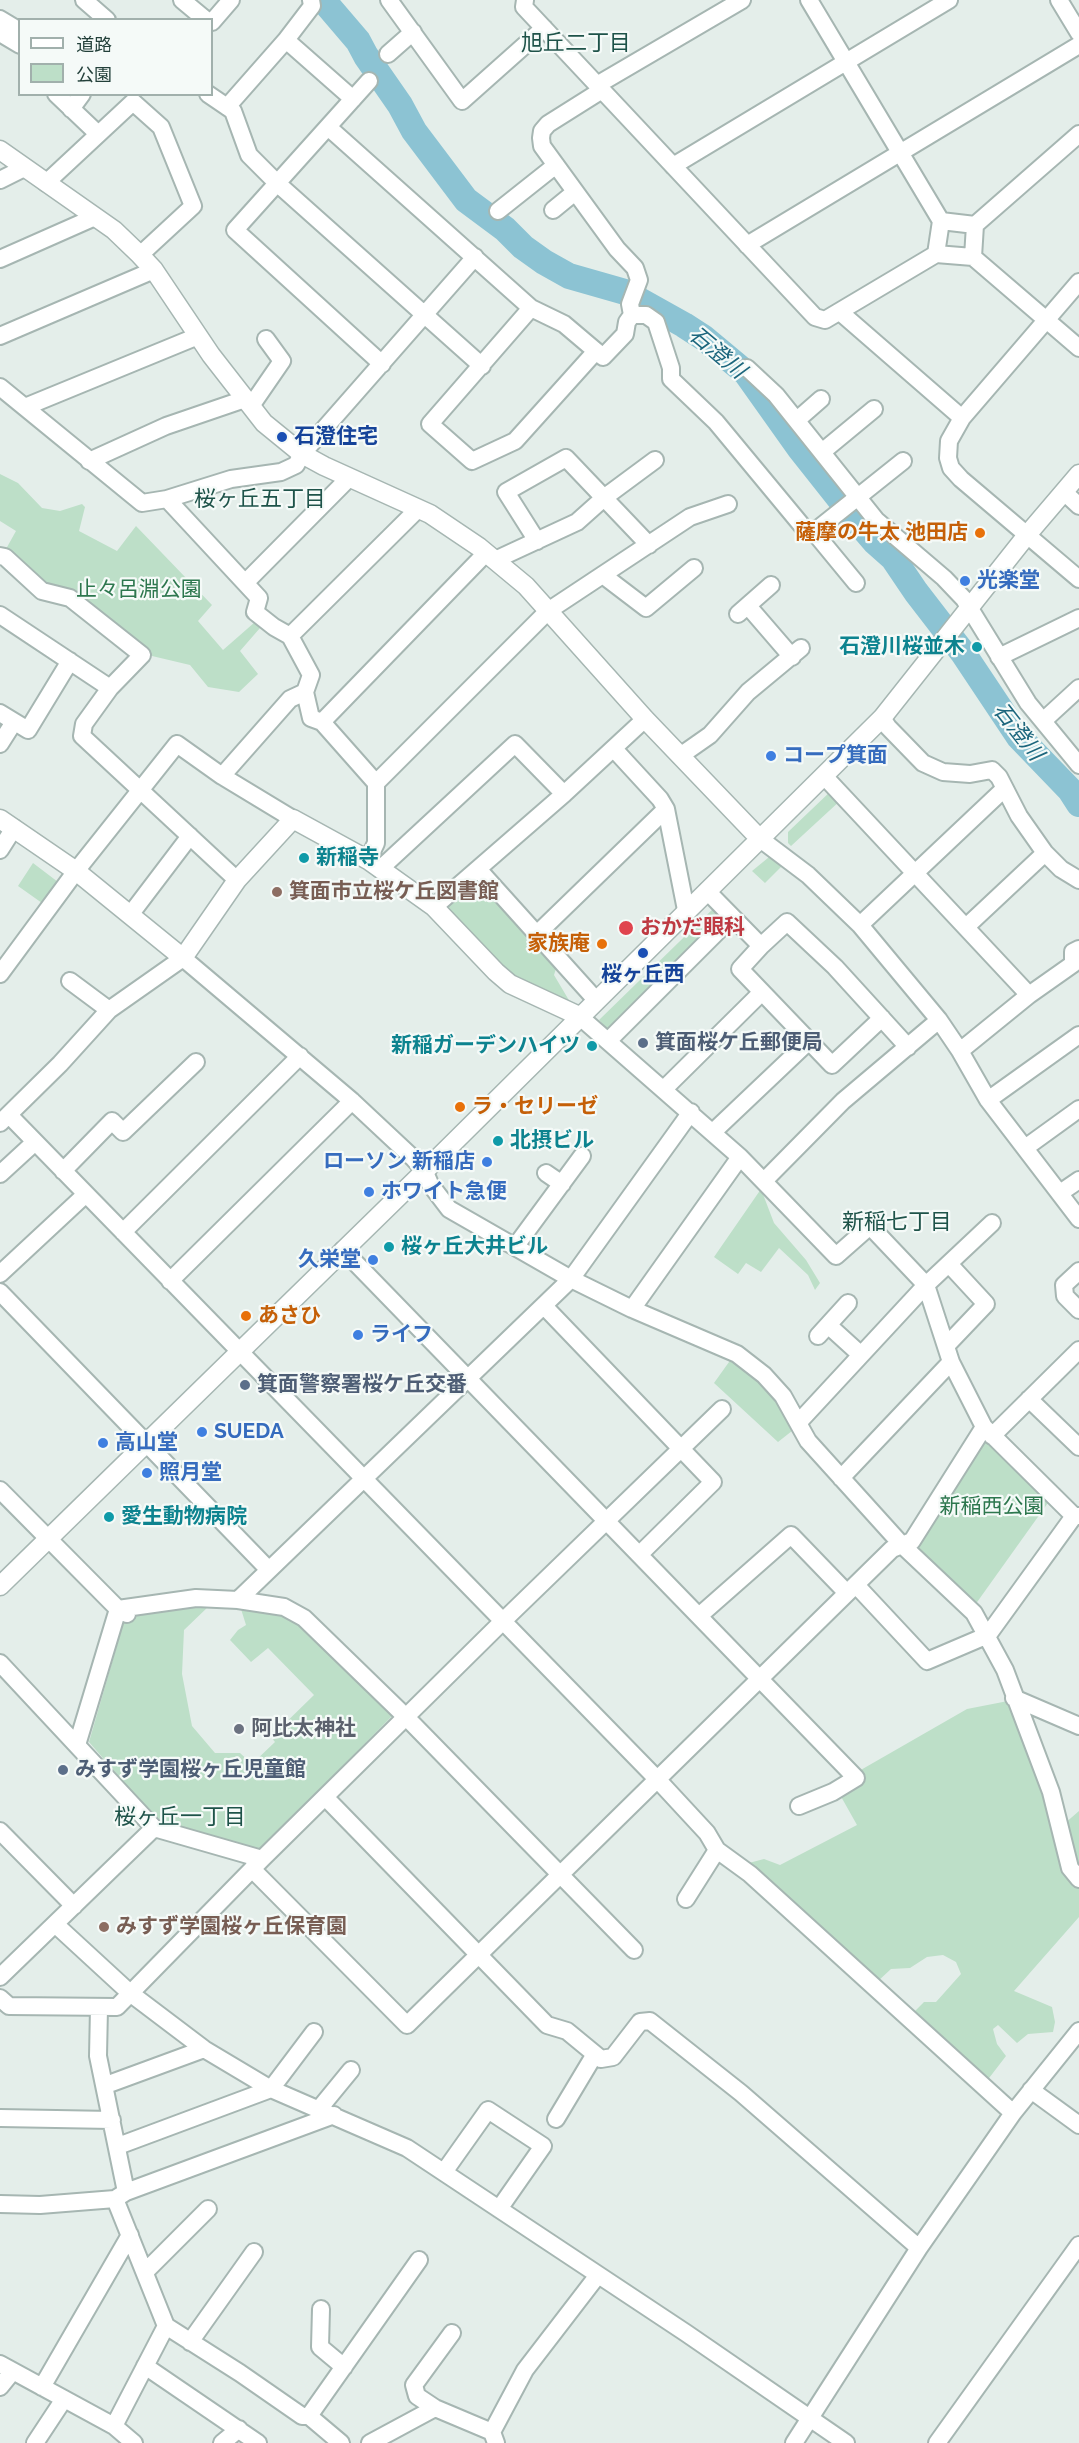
<!DOCTYPE html>
<html>
<head>
<meta charset="utf-8">
<style>
	body { margin:0 }
	#map { position:relative; width:1079px; height:2443px; overflow:hidden; background:#e4eeea; font-family:Raleway,"Noto Sans JP",sans-serif }
	canvas { display:block }
	.legend { position:absolute; left:18px; top:18px; width:195px; height:78px; box-sizing:border-box; background:#f5faf8; border:2px solid #a1b0ac; margin:0; padding:8px 10px; list-style:none; font-size:18px; color:#23403a }
	.legend li { display:flex; align-items:center; gap:12px; height:30px }
	.legend b { width:30px; border:2px solid #a1b0ac }
</style>
</head>
<body>
<div id="map">
<canvas width="1079" height="2443"></canvas>
<ul class="legend">
<li><b style="height:8px;background:#fff"></b>道路</li>
<li><b style="height:16px;background:#bddfc8"></b>公園</li>
</ul>
</div>
<script>
const context = document.querySelector('canvas').getContext('2d');
context.lineJoin = 'round';
function fill(path, color) { context.fillStyle = color; context.fill(path, 'evenodd'); }
const shape = rows => new Path2D(rows.map(r => 'M' + r).join(''));
function trace(path, color, width, dash) { context.strokeStyle = color; context.lineWidth = width; context.lineCap = dash ? 'butt' : 'round'; context.setLineDash(dash || []); context.stroke(path); }
function drawText(font, color, halo, rows, align = 'center') {
  context.font = font + ' Raleway,"Noto Sans JP",sans-serif'; context.lineWidth = 4.5; context.setLineDash([]); context.textBaseline = 'middle'; context.strokeStyle = halo; context.fillStyle = color; for (const [text, x, y, turn = 0] of rows) {
    context.save(); context.translate(x, y); context.rotate((+turn || 0) * Math.PI / 180); context.textAlign = isNaN(turn) ? turn : align; if (halo) context.strokeText(text, 0, 0); context.fillText(text, 0, 0); context.restore();
  }
}
const green = shape([
	[0,474,18,483,42,508,60,511,82,504,85,507,79,531,117,551,136,526,212,605,198,621,223,650,255,622,260,628,240,651,258,674,239,692,208,687,190,665,152,656,73,591,47,587,6,549,16,531,0,521],
	[833,789,842,799,791,846,788,843,788,832],
	[774,853,785,863,765,883,752,871],
	[33,863,58,882,42,903,18,886],
	[479,876,558,962,554,975,570,1002,507,972,443,904],
	[718,904,730,917,610,1032,599,1020],
	[761,1189,774,1223,806,1260,820,1283,815,1290,808,1275,779,1248,761,1272,746,1263,738,1274,714,1257],
	[734,1355,759,1374,797,1427,778,1442,714,1383],
	[989,1439,1050,1500,975,1605,914,1549,983,1440],
	[209,1606,184,1630,182,1674,192,1726,215,1753,240,1753,252,1764,275,1742,271,1737,314,1695,268,1648,251,1662,230,1640,238,1630,246,1625,241,1609,290,1616,392,1716,257,1854,154,1817,89,1742,124,1621,134,1612],
	[1008,1701,1079,1885,1079,1917,1014,1991,1052,2007,1055,2022,1053,2032,1028,2034,1017,2043,998,2025,993,2029,997,2044,1006,2056,986,2082,910,2016,924,2002,936,2002,961,1974,956,1962,943,1955,927,1957,910,1968,891,1969,877,1982,745,1864,764,1859,780,1865,857,1825,839,1793,859,1771,967,1709],
	[1079,1811,1079,1867,1078,1868,1064,1824]
]);
const river = shape([
	[323,0,358,41,366,56,400,105,414,131,466,200,505,229,523,247,544,262,569,276,625,292,684,325,704,338,746,373,800,449,857,521,875,542,893,558,916,592,963,653,1019,737,1070,790,1079,804]
]);
const minor = shape([
	[84,0,107,20],
	[182,0,206,20],
	[389,0,462,101,544,28],
	[525,0,524,7,815,317,825,320,936,254],
	[809,0,941,221],
	[1059,0,1079,33],
	[0,19,20,31],
	[212,22,231,0],
	[0,33,20,45],
	[286,40,353,99],
	[388,54,413,32],
	[369,81,235,230,382,364],
	[597,85,742,0],
	[56,94,97,133],
	[208,94,233,111,249,155,278,184,482,366],
	[227,107,286,40,312,6,311,0],
	[71,109,82,94],
	[328,127,531,308,564,324,603,357,625,334,627,322,632,315,630,304,639,280,635,268,617,249,542,146,541,138,542,131,548,124,602,90],
	[673,166,949,0],
	[0,180,24,168],
	[46,183,133,102,161,127,193,206,140,255],
	[553,210,575,192],
	[498,211,556,165],
	[975,225,941,221,936,254,973,257,975,225,1079,134],
	[747,245,1079,45],
	[973,257,1079,348],
	[0,259,95,217],
	[1079,282,962,418,949,441,948,458,951,468,961,479,1079,579],
	[531,308,430,424,472,461,515,441,596,351],
	[840,312,962,418],
	[632,315,646,315,656,322,671,368,671,379,716,422,808,533,814,532,856,583],
	[0,336,154,270],
	[747,368,776,395,876,520,944,578,964,599,1028,703,1079,765],
	[0,387,142,503,167,499,231,479,281,472,296,465,302,454,475,257],
	[251,406,282,361,266,339],
	[25,407,198,336],
	[797,420,821,399],
	[822,452,874,409],
	[89,461,166,426,245,399],
	[1064,492,1079,506],
	[167,499,259,598,255,612,274,627,290,636,311,675,305,692,311,718,322,722,376,783,376,843,368,860],
	[814,532,903,461],
	[537,541,506,492,566,458,649,545],
	[0,556,5,557,42,591,70,598,142,655,110,688],
	[495,560,577,522,605,497,655,460],
	[604,576,646,608,694,568],
	[245,583,349,478],
	[748,606,792,657],
	[738,614,771,585],
	[0,615,110,688,84,724,82,736,237,880],
	[290,636,418,509],
	[999,657,1079,618],
	[0,713,28,730,70,661],
	[882,718,888,727,923,763,943,772,970,774,992,770,999,777,1019,816,1045,853,1061,869,1079,880],
	[1043,721,1079,688],
	[322,722,486,553],
	[0,744,14,722],
	[614,749,660,799,666,809,686,910],
	[680,756,710,735,748,692,801,648],
	[222,776,290,699,305,692],
	[824,776,1029,995],
	[376,783,548,611,690,517,728,504],
	[759,838,808,875,860,925,939,1020,960,1051,988,1100,1079,1219],
	[0,850,14,828],
	[380,869,515,744,564,794],
	[478,869,596,1000],
	[707,891,761,946,787,922,835,967,908,1047],
	[434,907,564,794,645,719],
	[130,915,190,836],
	[860,925,1003,790],
	[966,927,1045,853],
	[537,934,666,809],
	[761,946,740,969,832,1065,882,1018],
	[0,974,76,871,177,744,222,776,293,819],
	[70,981,109,1010],
	[579,1016,740,1157,836,1256,870,1226,926,1285,951,1362,984,1427,1074,1516,1079,1516],
	[608,1041,732,917],
	[960,1051,1029,995,1073,964,1073,952,1079,949],
	[664,1089,762,992],
	[988,1100,1079,1035],
	[9,1115,657,1779,707,1833,717,1850,750,1874,1013,2113],
	[0,1123,60,1064,109,1010,183,958,352,1101,414,1159,424,1170,430,1184,449,1209,571,1279,632,1309,737,1354,764,1375,783,1396,808,1441,902,1545,974,1613,1005,1670,1051,1792,1070,1868,1079,1879],
	[713,1132,809,1041],
	[1025,1148,1079,1109],
	[63,1171,112,1121,123,1132,196,1062],
	[546,1173,562,1184],
	[0,1174,35,1142],
	[764,1181,843,1101,939,1020],
	[1060,1193,1079,1180],
	[123,1232,300,1056],
	[515,1247,582,1156],
	[343,1250,856,1778,833,1792,799,1806],
	[1079,1271,1064,1285,1065,1296,1079,1310],
	[0,1274,86,1194],
	[170,1281,352,1101],
	[0,1292,269,1570],
	[544,1306,713,1482,640,1554],
	[632,1309,740,1157],
	[828,1325,861,1355],
	[818,1336,848,1303],
	[946,1346,986,1304,949,1264],
	[1029,1399,1079,1447],
	[798,1423,926,1285,992,1223],
	[992,1436,1079,1350],
	[841,1478,951,1362],
	[0,1490,118,1609,196,1598,238,1600,284,1607,304,1618,406,1717,634,1950],
	[856,1585,927,1661,988,1635,1074,1516],
	[238,1600,571,1279,691,1112],
	[699,1616,791,1535,847,1593],
	[0,1663,154,1828,262,1859],
	[1014,1698,1079,1726],
	[77,1745,118,1609,127,1614],
	[325,1797,547,2025,567,2031,601,2059,613,2057,640,2022,650,2021,741,2093,919,2248],
	[0,1831,74,1906],
	[252,1869,407,2025,892,1549,912,1541,984,1427],
	[686,1899,717,1850],
	[55,1924,130,1993,204,2049,271,2089,407,2148,686,2333,846,2443],
	[0,1977,154,1828],
	[0,1998,9,2006,117,2007,262,1859,503,1621,722,1409],
	[99,2008,98,2056,126,2192],
	[106,2085,204,2049],
	[1031,2090,1079,2125],
	[319,2109,351,2070],
	[0,2118,112,2120],
	[556,2119,595,2054],
	[118,2146,271,2089,314,2032],
	[444,2172,488,2110,543,2146,499,2209],
	[0,2204,40,2205,115,2199,126,2192,334,2115],
	[145,2272,208,2209],
	[321,2309,320,2347,344,2367],
	[166,2326,240,2373,302,2416,309,2416,341,2443],
	[452,2333,414,2385,417,2396,435,2408,492,2432],
	[190,2342,254,2252],
	[0,2364,114,2426,134,2443],
	[145,2366,258,2443],
	[0,2387,13,2371],
	[42,2387,130,2235],
	[309,2416,419,2260],
	[114,2426,166,2326,115,2199],
	[35,2443,64,2399],
	[222,2443,239,2429],
	[370,2443,435,2408],
	[496,2443,492,2432,525,2370,598,2275],
	[794,2443,919,2248,1013,2113,1079,2031],
	[937,2443,1079,2245]
]);
const tertiary = shape([
	[0,150,114,230,140,255,154,270,211,355,264,423,302,454,324,466,430,514,479,547,526,586,645,719,759,838],
	[0,819,76,871,183,958,237,880,293,819,368,860,434,907,496,972,510,984,579,1016],
	[0,1586,437,1159,882,718,1027,535,1079,474]
]);
const markers = [
	[282,437,6,"#1a4fb4"],
	[980,533,6,"#e8710a"],
	[965,581,6,"#3f7fe0"],
	[977,647,6,"#0f9aa8"],
	[771,756,6,"#3f7fe0"],
	[304,858,6,"#0f9aa8"],
	[277,892,6,"#8d6e63"],
	[626,928,8,"#e0444e"],
	[602,944,6,"#e8710a"],
	[643,953,6,"#1a4fb4"],
	[643,1043,6,"#5c6f8a"],
	[592,1046,6,"#0f9aa8"],
	[460,1107,6,"#e8710a"],
	[498,1141,6,"#0f9aa8"],
	[487,1162,6,"#3f7fe0"],
	[369,1192,6,"#3f7fe0"],
	[389,1247,6,"#0f9aa8"],
	[373,1260,6,"#3f7fe0"],
	[246,1316,6,"#e8710a"],
	[358,1335,6,"#3f7fe0"],
	[245,1385,6,"#5c6f8a"],
	[202,1432,6,"#3f7fe0"],
	[103,1443,6,"#3f7fe0"],
	[147,1473,6,"#3f7fe0"],
	[109,1517,6,"#0f9aa8"],
	[239,1729,6,"#6b7280"],
	[63,1770,6,"#5c6f8a"],
	[104,1927,6,"#8d6e63"]
];
const transitNames = [
	["石澄住宅",294,437],
	["桜ヶ丘西",643,975,"center"]
];
const foodNames = [
	["薩摩の牛太 池田店",968,533],
	["家族庵",590,944],
	["ラ・セリーゼ",472,1107,"left"],
	["あさひ",258,1316,"left"]
];
const shopNames = [
	["光楽堂",977,581],
	["コープ箕面",783,756],
	["ローソン 新稲店",475,1162,"right"],
	["ホワイト急便",381,1192],
	["久栄堂",361,1260,"right"],
	["ライフ",370,1335],
	["SUEDA",214,1432],
	["高山堂",115,1443],
	["照月堂",159,1473]
];
const parkNames = [
	["止々呂淵公園",139,590],
	["新稲西公園",992,1507]
];
const cultureNames = [
	["石澄川桜並木",965,647,"right"],
	["新稲寺",316,858],
	["新稲ガーデンハイツ",580,1046,"right"],
	["北摂ビル",510,1141],
	["桜ヶ丘大井ビル",401,1247],
	["愛生動物病院",121,1517]
];
const educationNames = [
	["箕面市立桜ケ丘図書館",289,892],
	["みすず学園桜ヶ丘保育園",116,1927]
];
const healthNames = [
	["おかだ眼科",640,928]
];
const serviceNames = [
	["箕面桜ケ丘郵便局",655,1043],
	["箕面警察署桜ケ丘交番",257,1385],
	["みすず学園桜ヶ丘児童館",75,1770]
];
const worshipNames = [
	["阿比太神社",251,1729]
];
const neighbourhoodNames = [
	["旭丘二丁目",576,43],
	["桜ヶ丘五丁目",260,499],
	["新稲七丁目",897,1222],
	["桜ヶ丘一丁目",180,1817]
];
const waterNames = [
	["石澄川",717,353,40],
	["石澄川",1018,732,52]
];
fill(green, '#bddfc8');
trace(river, '#8cc3d3', 26);
trace(minor, '#a6b6b2', 20);
trace(tertiary, '#a6b6b2', 21);
trace(minor, '#fff', 16);
trace(tertiary, '#fff', 18);
for (const [x, y, r, color] of markers) { const dot = new Path2D(); dot.arc(x, y, r, 0, 2 * Math.PI); context.fillStyle = color; context.fill(dot); trace(dot, '#f5faf8', 2); }
drawText('bold 21px', '#164399', '#f5faf8', transitNames, 'left');
drawText('bold 21px', '#c56008', '#f5faf8', foodNames, 'right');
drawText('bold 21px', '#366cbe', '#f5faf8', shopNames, 'left');
drawText('21px', '#2d774e', '#f5faf8', parkNames);
drawText('bold 21px', '#0d838f', '#f5faf8', cultureNames, 'left');
drawText('bold 21px', '#785e54', '#f5faf8', educationNames, 'left');
drawText('bold 21px', '#be3a42', '#f5faf8', healthNames, 'left');
drawText('bold 21px', '#4e5e75', '#f5faf8', serviceNames, 'left');
drawText('bold 21px', '#5b616d', '#f5faf8', worshipNames, 'left');
drawText('22px', '#1e5349', '#f5faf8', neighbourhoodNames);
drawText('italic 22px', '#1c667d', '#f5faf8', waterNames);
</script>
</body>
</html>
